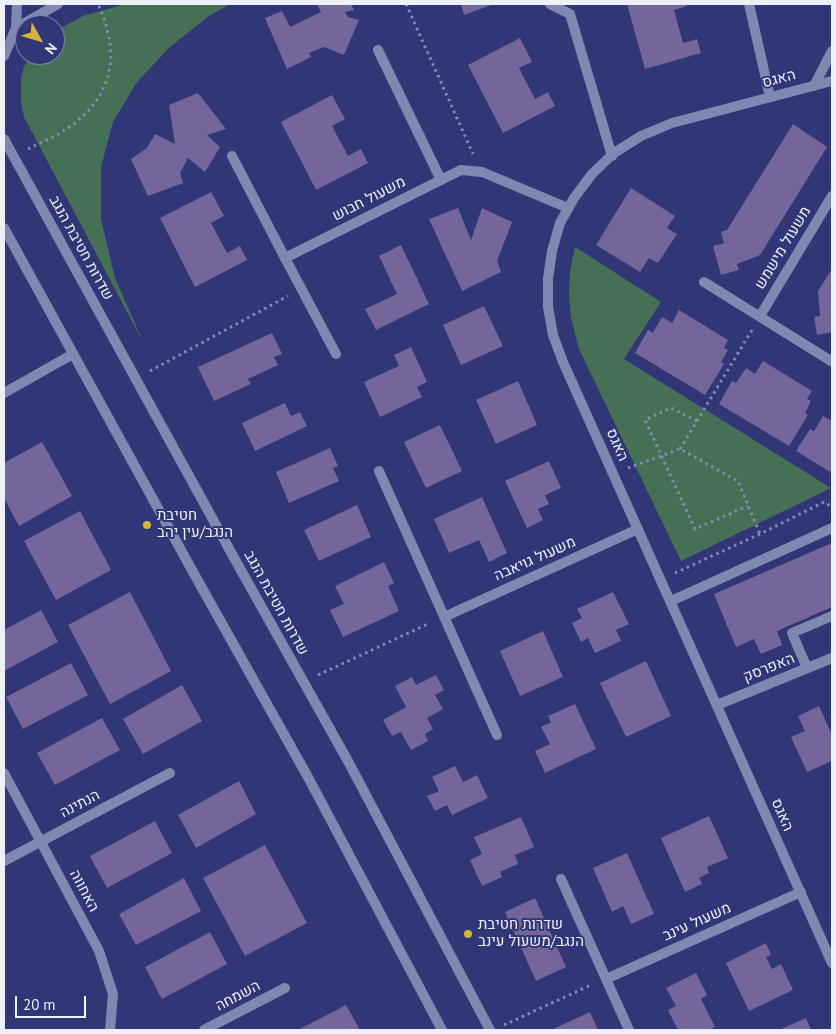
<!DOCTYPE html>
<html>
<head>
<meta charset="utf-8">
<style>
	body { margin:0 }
	#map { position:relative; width:836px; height:1034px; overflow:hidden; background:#303676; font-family:"PT Sans",sans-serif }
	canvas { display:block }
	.frame { position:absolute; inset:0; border:5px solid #eef0f8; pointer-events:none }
	.north { position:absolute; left:15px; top:15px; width:50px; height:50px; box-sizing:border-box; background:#303676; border:1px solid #7c80aa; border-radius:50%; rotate:129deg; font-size:14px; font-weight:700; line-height:20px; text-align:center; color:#eef0f8 }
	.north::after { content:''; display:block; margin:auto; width:18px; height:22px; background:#d3b635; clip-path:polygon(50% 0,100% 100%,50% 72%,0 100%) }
	.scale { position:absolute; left:15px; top:996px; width:71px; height:22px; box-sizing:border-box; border:2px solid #eef0f8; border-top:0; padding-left:6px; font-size:15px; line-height:18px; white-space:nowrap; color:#eef0f8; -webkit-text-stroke:4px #303676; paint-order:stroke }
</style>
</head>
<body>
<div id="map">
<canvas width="836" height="1034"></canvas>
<div class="frame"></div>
<div class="north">N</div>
<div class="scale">20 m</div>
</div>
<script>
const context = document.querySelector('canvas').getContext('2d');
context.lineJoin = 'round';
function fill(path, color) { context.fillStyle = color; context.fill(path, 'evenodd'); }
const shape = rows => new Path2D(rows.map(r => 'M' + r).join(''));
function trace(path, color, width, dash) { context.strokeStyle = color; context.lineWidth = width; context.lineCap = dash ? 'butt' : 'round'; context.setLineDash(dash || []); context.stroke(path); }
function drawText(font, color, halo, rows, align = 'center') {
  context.font = font + ' "PT Sans",Heebo,sans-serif'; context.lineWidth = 4; context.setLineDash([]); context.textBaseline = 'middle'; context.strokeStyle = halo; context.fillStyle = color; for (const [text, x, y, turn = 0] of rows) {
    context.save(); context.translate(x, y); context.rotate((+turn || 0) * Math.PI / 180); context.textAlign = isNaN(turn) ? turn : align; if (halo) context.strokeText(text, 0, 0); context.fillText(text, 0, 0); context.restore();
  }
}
const green = shape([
	[125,4,230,4,209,16,170,47,137,82,113,122,101,167,101,219,115,278,144,344,24,117,21,103,21,78,24,67,31,55,55,55,55,31,83,16],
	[575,247,661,302,624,359,831,488,681,561,579,349,571,318,569,295,570,271]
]);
const building = shape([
	[317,4,351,4,354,10,345,12,348,17,359,20,344,55,324,47,309,53,311,57,287,69,265,18,282,11,290,27,321,12],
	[461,4,494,4,464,15],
	[627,4,686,4,687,6,674,10,683,43,697,39,701,53,645,69],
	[520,38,532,62,519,68,535,99,548,92,555,106,503,133,468,65],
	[198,93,226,129,207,135,220,147,205,172,188,158,180,173,183,183,148,196,131,159,147,148,155,134,175,144,169,105],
	[332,95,345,119,332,126,348,156,361,149,368,163,316,190,281,122],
	[793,124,827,147,760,255,737,264,739,270,721,275,713,246,724,243,721,232,727,230],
	[631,188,675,216,667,228,677,234,658,263,649,258,640,272,596,245],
	[211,192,224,216,211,223,227,253,240,246,247,260,195,287,160,218],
	[458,208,471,240,482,208,512,222,497,261,501,272,462,291,429,219],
	[401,245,429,304,376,330,365,309,397,294,379,256],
	[832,269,832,332,817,335,814,317,820,316,818,291],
	[484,306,503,346,461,365,443,325],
	[679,310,728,340,724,348,728,350,721,362,724,364,705,395,635,353,648,330,653,333,662,317,672,323],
	[272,333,282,354,274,357,278,365,248,379,251,384,214,401,198,367],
	[411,347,427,382,417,387,422,397,380,417,364,382,399,366,394,355],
	[763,361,812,391,807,399,811,401,805,413,808,415,789,446,719,404,732,381,736,383,746,368,755,374],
	[518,381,537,425,496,444,476,400],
	[285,403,291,416,300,412,307,426,255,451,242,423],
	[823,416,832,421,832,473,796,451,810,429,814,431],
	[440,425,462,471,426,488,404,442],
	[42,442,72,496,19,526,4,498,4,463],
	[330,448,338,466,333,468,339,481,289,503,276,472],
	[549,461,561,488,545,495,549,504,538,509,543,520,527,528,505,481],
	[482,497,507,553,489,562,479,540,449,553,434,519],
	[357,505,371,537,319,561,304,530],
	[80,511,111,570,56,600,24,541],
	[832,543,832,607,777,631,782,645,761,654,754,639,736,647,714,594],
	[384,562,394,583,388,586,399,611,343,637,330,610,344,604,335,586],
	[130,592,171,671,110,704,68,625],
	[613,592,629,624,616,630,621,641,595,653,588,638,581,642,572,623,582,618,577,609],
	[41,610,58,642,4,671,4,630],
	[543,631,563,677,520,696,500,651],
	[646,661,671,716,626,737,600,683],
	[71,663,88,695,23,729,6,697],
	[436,675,444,690,435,695,443,709,427,718,433,729,425,734,428,741,411,750,401,732,392,736,383,720,406,707,395,686,412,677,416,685],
	[182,685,202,721,143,754,123,719],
	[575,704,596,749,545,773,535,751,550,744,541,727,551,722,548,716],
	[819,706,832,735,832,761,807,772,791,737,805,731,798,716],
	[102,718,120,750,55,785,37,753],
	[455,766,463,782,477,775,488,798,452,815,447,805,435,811,427,796,439,791,432,777],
	[239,781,256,814,196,848,178,815],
	[709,816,728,858,707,867,709,873,699,878,702,884,685,892,661,838],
	[521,817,534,847,515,855,518,864,500,872,502,877,482,886,470,860,482,854,474,837],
	[155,821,172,853,107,888,90,856],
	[265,845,307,923,245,956,203,878],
	[627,853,654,914,631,924,623,906,612,912,593,868],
	[184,878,201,911,136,945,119,914],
	[535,898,566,967,536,981,505,912],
	[210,932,227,964,162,999,145,967],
	[766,943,771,955,766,957,772,969,781,964,793,990,749,1011,726,963],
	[696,973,707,995,701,999,715,1027,709,1030,678,1030,668,1010,676,1006,666,988],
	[346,1005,360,1030,298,1030],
	[590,1012,598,1030,551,1030],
	[806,1018,811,1030,779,1030]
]);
const path = shape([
	[406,4,473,154],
	[28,149,55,136,73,125,88,111,99,97,107,80,111,62,110,41,104,18,98,4],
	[150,371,288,296],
	[697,421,671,408,645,420,695,529,748,506],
	[680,449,752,330],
	[628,468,680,449,738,481,760,534],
	[675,573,760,534,824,502,832,507],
	[318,675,430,623],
	[504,1025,591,985]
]);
const service = shape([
	[550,4,570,14,612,156],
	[749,4,770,97],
	[378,50,441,180],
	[814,86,832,51],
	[232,156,285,258],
	[671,601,832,528],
	[807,668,792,633,832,616]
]);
const minor = shape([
	[832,81,672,123,641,136,614,153,592,174,574,198,560,223,552,251,548,279,548,307,553,335,563,362,832,963],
	[704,282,831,361],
	[760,316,832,196],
	[336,354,285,258,461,170,482,172,568,208],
	[4,393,73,354],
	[379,471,497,735],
	[444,617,638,529],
	[717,705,832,658],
	[4,773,99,951,113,994,110,1030],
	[4,861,170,773],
	[561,879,629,1030],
	[606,979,801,892],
	[204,1030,285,988]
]);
const tertiary = shape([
	[16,28,58,4],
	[4,56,16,28,17,4],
	[4,139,233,556,349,763,490,1030],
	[4,228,193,572,309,779,442,1030]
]);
const markers = [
	[147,525,5,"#d3b635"],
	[468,934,5,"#d3b635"]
];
const streetNames = [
	["האגס",779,79,-15],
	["משעול חבוש",369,199,-27],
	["שדרות חטיבת הנגב",81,248,61],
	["משעול מישמש",783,248,-59],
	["האגס",617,445,66],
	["משעול גויאבה",535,559,-24],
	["שדרות חטיבת הנגב",276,603,61],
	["האפרסק",769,668,-22],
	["הנתינה",80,804,-28],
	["האגס",782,815,66],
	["האחווה",84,891,62],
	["משעול עינב",697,922,-24],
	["השמחה",238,996,-28]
];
const poiNames = [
	["חטיבת",157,516],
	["הנגב/עין יהב",157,533],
	["שדרות חטיבת",478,925],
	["הנגב/משעול עינב",478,942]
];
fill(green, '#457055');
fill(building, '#74669a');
trace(path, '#858ab0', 3, [2.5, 4]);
trace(service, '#8088b2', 10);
trace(minor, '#8088b2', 10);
trace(tertiary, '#8088b2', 10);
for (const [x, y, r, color] of markers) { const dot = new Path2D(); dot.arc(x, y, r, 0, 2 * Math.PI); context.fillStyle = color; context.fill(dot); trace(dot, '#303676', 2); }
drawText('15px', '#eef0f8', '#303676', streetNames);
drawText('15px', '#eef0f8', '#303676', poiNames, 'left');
</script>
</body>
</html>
